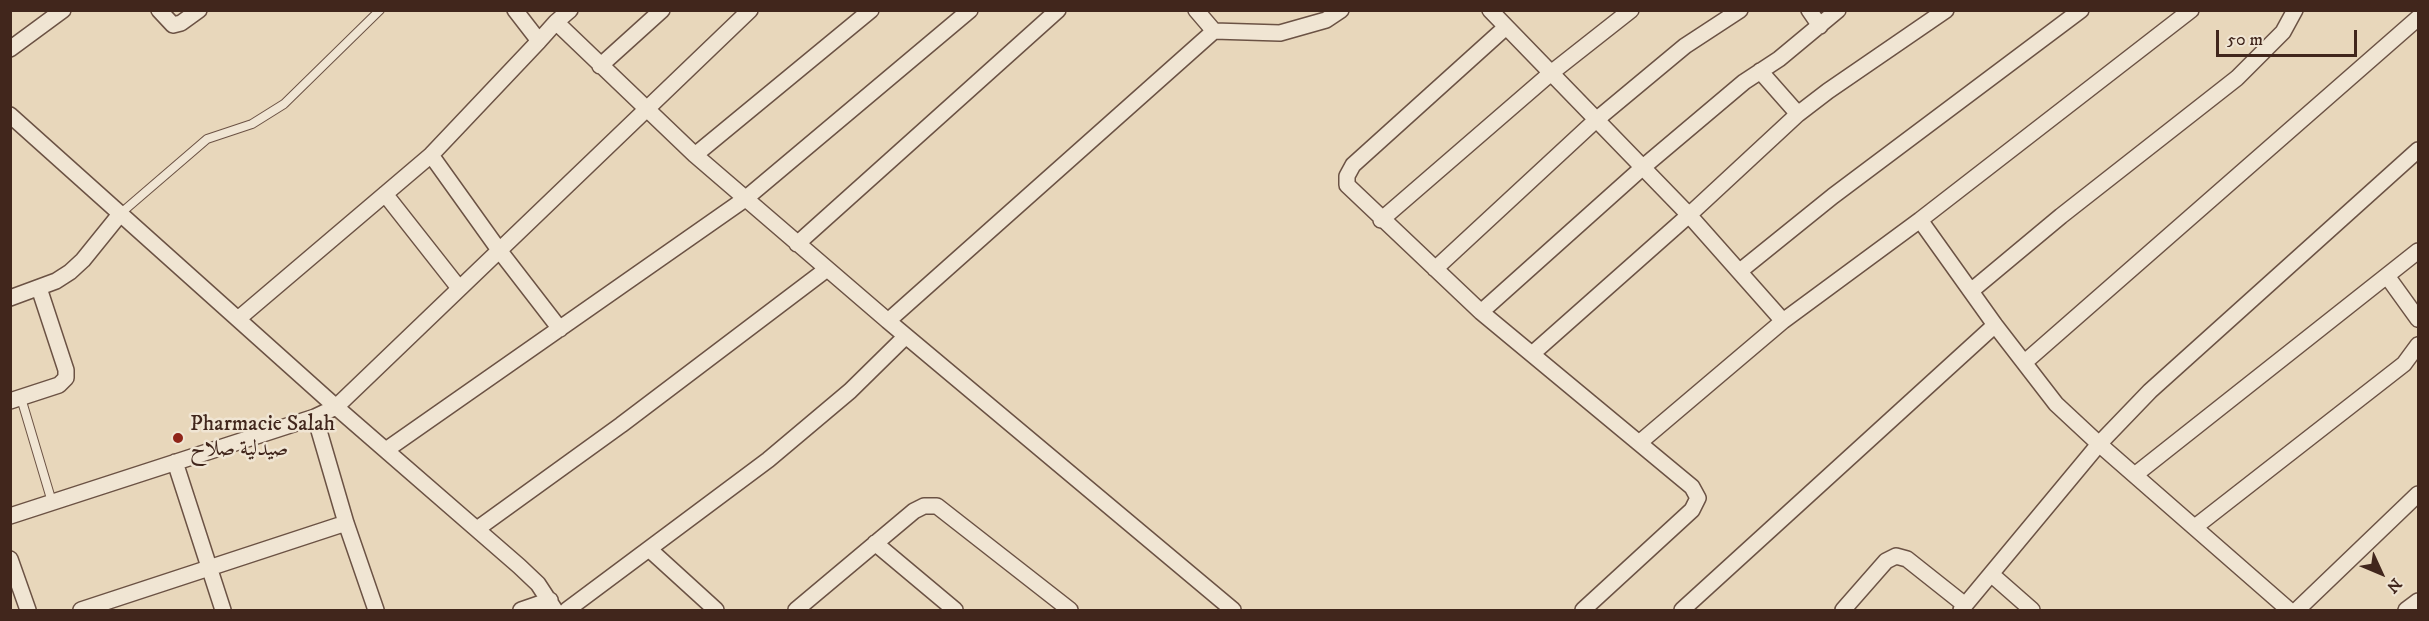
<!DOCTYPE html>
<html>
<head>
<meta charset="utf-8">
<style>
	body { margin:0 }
	#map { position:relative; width:2429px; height:621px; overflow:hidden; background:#e8d7bb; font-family:"IM FELL DW Pica",serif }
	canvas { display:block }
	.frame { position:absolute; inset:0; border:12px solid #41261c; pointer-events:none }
	.north { position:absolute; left:2351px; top:543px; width:60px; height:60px; -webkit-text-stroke:4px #f0e5d3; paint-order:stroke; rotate:134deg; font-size:16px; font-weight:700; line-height:24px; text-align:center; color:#41261c }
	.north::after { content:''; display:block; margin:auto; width:21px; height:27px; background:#41261c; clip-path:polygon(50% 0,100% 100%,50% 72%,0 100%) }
	.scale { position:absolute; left:2216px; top:30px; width:141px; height:27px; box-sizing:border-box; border:3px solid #41261c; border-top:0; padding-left:8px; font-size:18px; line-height:21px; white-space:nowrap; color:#41261c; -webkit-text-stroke:4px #f0e5d3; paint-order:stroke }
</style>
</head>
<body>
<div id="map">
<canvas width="2429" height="621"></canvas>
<div class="frame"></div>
<div class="north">N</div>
<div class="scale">50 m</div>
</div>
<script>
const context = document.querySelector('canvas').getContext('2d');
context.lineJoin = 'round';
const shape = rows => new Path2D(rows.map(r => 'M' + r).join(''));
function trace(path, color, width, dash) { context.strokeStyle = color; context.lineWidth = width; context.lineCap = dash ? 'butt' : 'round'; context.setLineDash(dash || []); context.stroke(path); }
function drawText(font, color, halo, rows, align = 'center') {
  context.font = font + ' "IM FELL DW Pica",Amiri,serif'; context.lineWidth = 5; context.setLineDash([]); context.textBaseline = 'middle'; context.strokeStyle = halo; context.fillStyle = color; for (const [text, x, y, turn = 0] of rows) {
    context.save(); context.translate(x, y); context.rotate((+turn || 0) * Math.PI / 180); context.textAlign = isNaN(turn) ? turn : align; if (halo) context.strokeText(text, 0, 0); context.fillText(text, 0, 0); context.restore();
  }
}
const service = shape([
	[121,213,207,139,252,124,284,104,380,10],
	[21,398,52,502]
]);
const minor = shape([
	[159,10,173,25,181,23,199,10],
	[515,10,539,41,556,22,695,155,888,321],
	[1196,10,1214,31,888,321,1233,610],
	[1490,10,1689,215,1783,321],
	[1809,10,1820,26],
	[556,22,570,10],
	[1506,27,1353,165,1347,176,1347,185,1481,312,1692,487,1698,498,1692,510,1583,610],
	[1214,31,1280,33,1326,20,1341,10],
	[10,49,63,10],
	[600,66,662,10],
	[1760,71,1798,114],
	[10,115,336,407,519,566,538,584,555,610],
	[431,155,499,250,560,329],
	[695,155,871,10],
	[385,194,459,288],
	[1381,220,1551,73,1631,10],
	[1920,220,1995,325,2056,404,2099,444,2289,610],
	[797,244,1058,10],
	[1435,269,1596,120,1685,46,1740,10],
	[1740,271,1833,196,2081,10],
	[2387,276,2418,319],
	[1971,291,2061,216,2237,78,2283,32,2295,10],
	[10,298,56,281,70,272,83,260,121,213],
	[1481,312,1642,168,1744,82,1779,59,1838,10],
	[238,319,431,155,539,41],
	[1532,354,1689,215,1798,114,1828,91,1946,10],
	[2025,362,2418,18],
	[10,401,59,385,66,378,66,370,39,288],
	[315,417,346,523,376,610],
	[1639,443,1783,321,1920,220,2191,10],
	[386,450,745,199,970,10],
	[175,462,223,610],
	[2136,474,2418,251],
	[10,516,315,417,336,407,750,10],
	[2195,527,2404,364,2418,345],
	[477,529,621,425,827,269],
	[875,543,955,610],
	[649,549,716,610],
	[10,559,28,610],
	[1991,574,2032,610],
	[81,610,346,523],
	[521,610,550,600],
	[567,610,768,460,850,391,906,336],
	[796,610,914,511,924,506,937,506,1070,610],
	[1682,610,1995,325],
	[1843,610,1886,561,1896,556,1907,559,1965,605],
	[1961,610,2099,444,2150,391,2418,150],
	[2297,610,2418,494],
	[2406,610,2418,601]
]);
const markers = [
	[178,438,6,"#8f2418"]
];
const poiNames = [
	["Pharmacie Salah",190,425],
	["صيدلية صلاح",190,450]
];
trace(service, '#6b5244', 10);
trace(minor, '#6b5244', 18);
trace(service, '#f0e5d3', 8);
trace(minor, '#f0e5d3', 15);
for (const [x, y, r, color] of markers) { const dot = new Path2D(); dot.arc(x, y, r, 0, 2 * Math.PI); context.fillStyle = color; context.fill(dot); trace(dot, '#f0e5d3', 2); }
drawText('22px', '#41261c', '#f0e5d3', poiNames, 'left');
</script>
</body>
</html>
